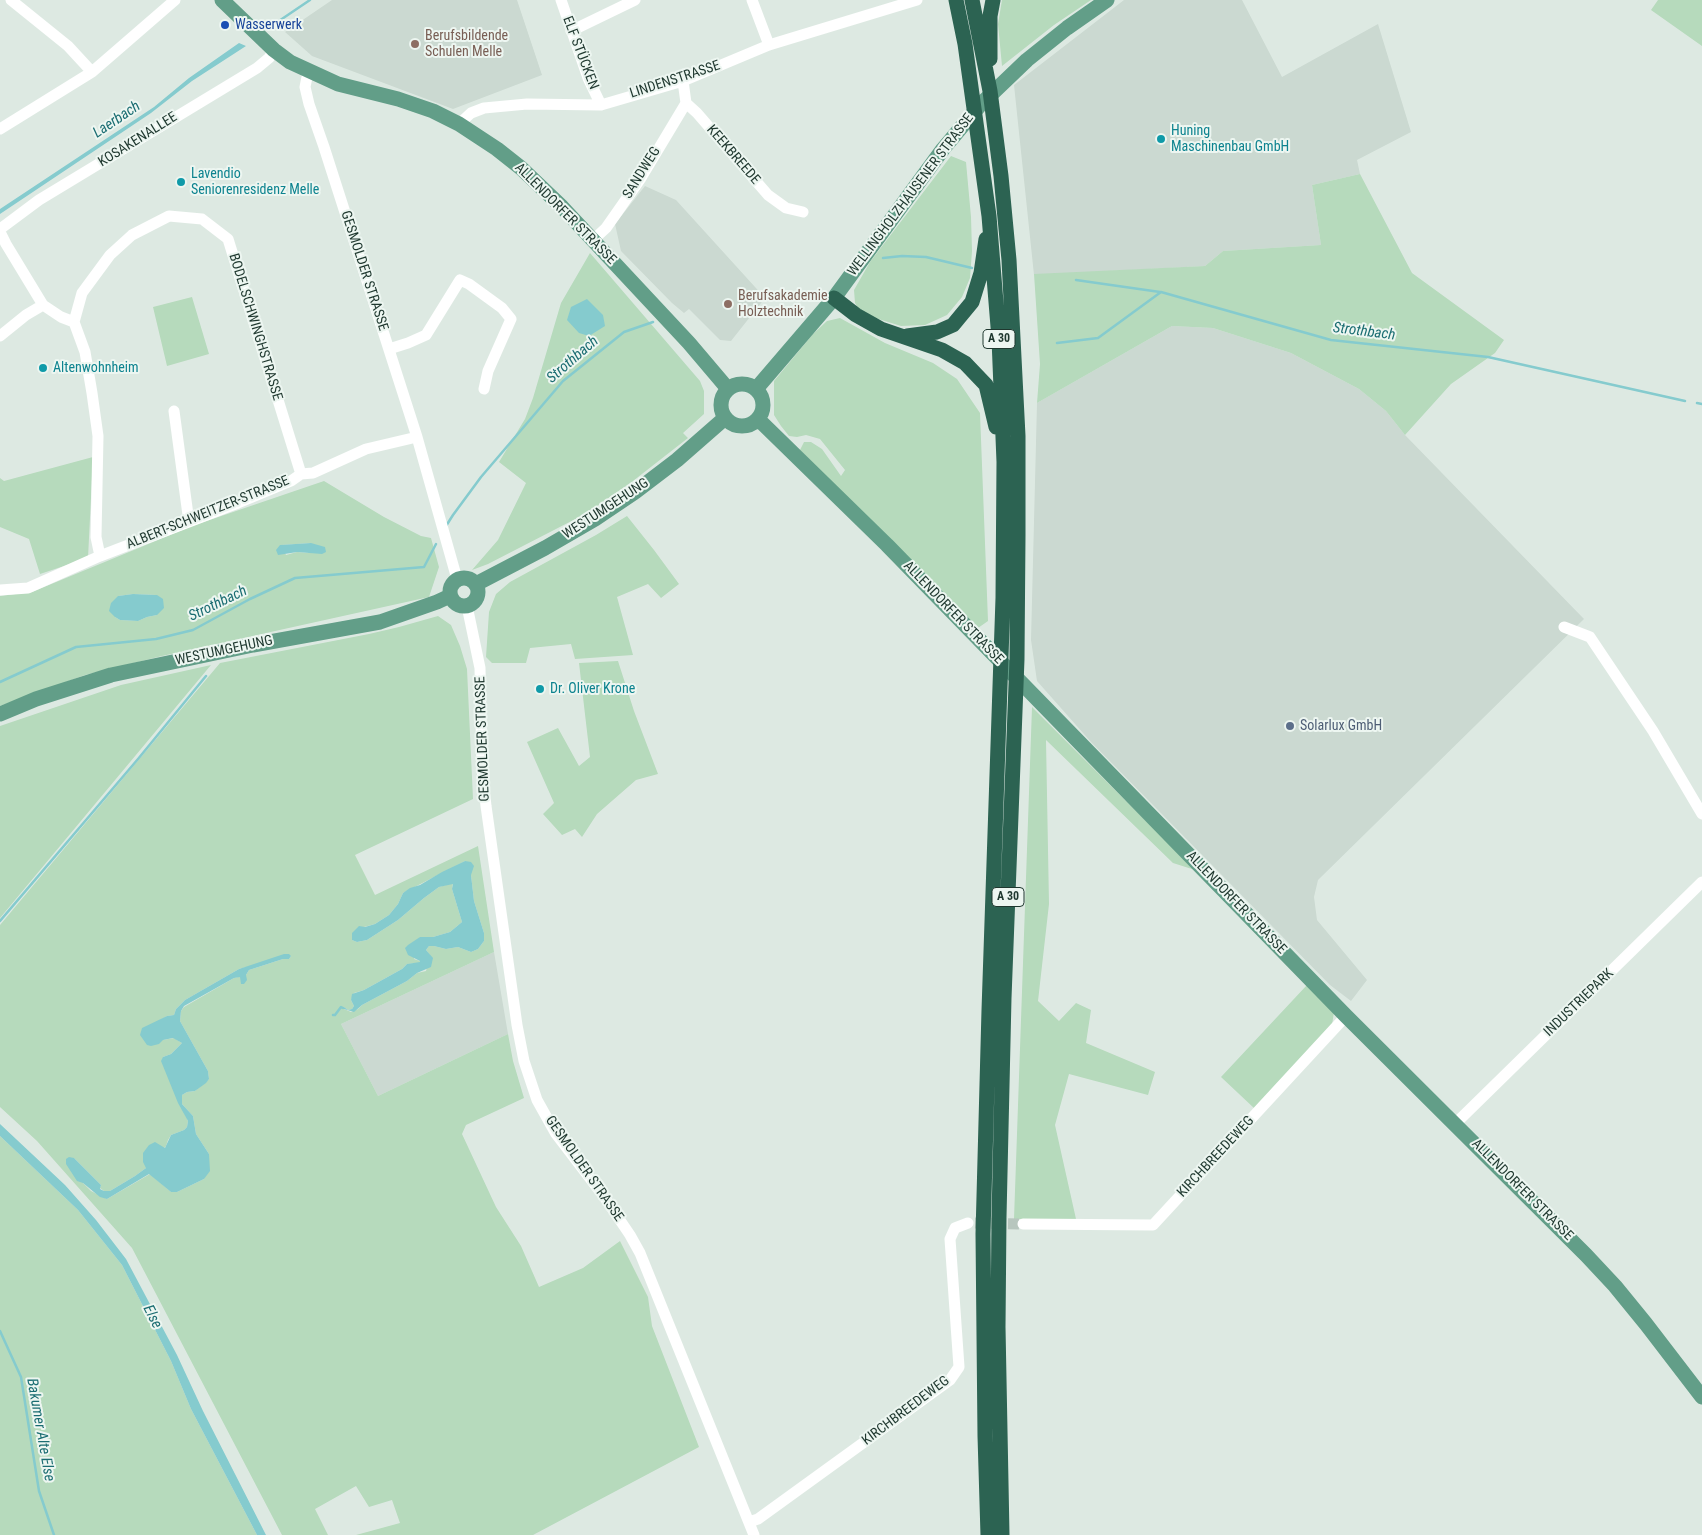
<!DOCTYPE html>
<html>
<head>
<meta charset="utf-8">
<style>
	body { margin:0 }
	canvas { display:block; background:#dde9e2 }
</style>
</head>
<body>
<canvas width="1702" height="1535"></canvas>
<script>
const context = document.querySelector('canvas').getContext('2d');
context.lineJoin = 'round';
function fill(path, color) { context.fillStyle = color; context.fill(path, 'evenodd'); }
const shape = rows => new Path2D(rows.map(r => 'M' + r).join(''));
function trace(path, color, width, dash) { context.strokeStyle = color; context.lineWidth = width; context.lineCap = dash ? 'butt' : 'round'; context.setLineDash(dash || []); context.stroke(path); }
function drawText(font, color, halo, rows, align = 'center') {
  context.font = font + ' "Roboto Condensed",sans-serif'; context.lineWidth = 4; context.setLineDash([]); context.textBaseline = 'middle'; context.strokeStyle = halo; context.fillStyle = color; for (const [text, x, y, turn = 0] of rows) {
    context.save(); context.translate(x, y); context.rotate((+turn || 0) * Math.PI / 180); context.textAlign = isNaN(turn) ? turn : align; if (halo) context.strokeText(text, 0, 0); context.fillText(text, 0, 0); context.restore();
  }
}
const built = shape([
	[332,0,517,0,542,75,453,109,312,56,285,32],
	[1124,0,1242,0,1282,77,1378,24,1411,132,1357,160,1360,174,1312,185,1321,245,1223,251,1205,266,1034,275,1014,85],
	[645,186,676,200,765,298,731,341,720,340,689,309,684,313,672,303,621,251,615,224],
	[1172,326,1213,328,1291,353,1359,389,1386,411,1405,435,1584,619,1318,880,1314,897,1317,920,1367,980,1351,1001,1330,985,1091,742,1037,681,1031,640,1037,403],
	[494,952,508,1034,378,1096,341,1024]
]);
const green = shape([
	[1002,0,1091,0,1054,25,1002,66,998,24],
	[1658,0,1702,0,1702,46,1651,10],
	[951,156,966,162,971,217,972,251,970,278,962,297,947,315,925,325,901,326,872,317,858,308,855,303,854,290,870,262],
	[1360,174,1412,273,1504,340,1495,353,1451,384,1405,435,1386,411,1359,389,1291,353,1213,328,1172,326,1037,403,1040,364,1034,274,1205,266,1223,251,1321,245,1312,185],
	[590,253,700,381,704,391,704,414,683,433,688,438,633,481,587,513,488,564,472,570,498,540,526,483,499,462,525,419,533,398,561,303],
	[192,297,209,354,167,366,153,307],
	[840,318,885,343,933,363,957,379,980,413,988,621,978,628,800,450,804,442,811,442,822,449,841,476,845,470,820,439,806,435,797,437,789,436,781,426,774,415,774,381,813,334,827,321],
	[93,457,88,558,40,574,29,539,0,527,0,478,4,481],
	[324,481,384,517,421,536,431,538,439,567,429,597,162,656,85,675,0,706,0,596,32,592,192,526],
	[311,543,308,553,297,552,286,555,281,545],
	[133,594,157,595,157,615,147,617,138,621,120,620,115,617,118,596],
	[627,516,654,550,679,584,661,598,648,584,617,597,633,655,575,659,571,644,530,648,526,663,492,663,486,657,489,612,496,594,510,582,596,535],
	[438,616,451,625,460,646,467,669,473,799,355,855,375,895,478,846,494,952,341,1024,378,1096,508,1034,513,1061,524,1098,466,1125,462,1134,496,1207,521,1246,539,1287,583,1268,620,1241,648,1297,652,1326,699,1447,533,1535,356,1535,400,1523,392,1500,369,1507,356,1486,315,1509,328,1535,282,1535,132,1248,37,1141,0,1107,0,925,220,663,369,634,399,627],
	[465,861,471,875,474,901,484,933,484,941,478,949,471,952,458,947,446,949,434,946,429,946,426,950,430,955,426,971,417,973,407,981,362,1005,358,1009,351,1012,344,1009,344,1007,348,1010,352,1009,354,1006,351,1000,354,993,364,990,402,969,407,964,420,963,420,961,414,959,420,937,433,937,450,932,462,922,452,889,453,883,439,887,424,898,398,920,367,940,357,942,352,940,364,927,375,924,389,915,398,904,403,893],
	[291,956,289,959,283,959,249,970,246,975,234,978,184,1007,181,1011,180,1021,208,1071,209,1079,195,1091,187,1092,182,1095,182,1104,193,1116,196,1134,209,1154,204,1179,177,1192,171,1192,150,1174,107,1199,91,1191,83,1183,74,1158,101,1185,100,1188,104,1191,110,1191,135,1176,146,1168,166,1146,168,1140,171,1135,184,1130,187,1127,188,1121,163,1057,171,1054,182,1043,174,1038,163,1040,160,1020,167,1016,174,1015,176,1009,185,1000,239,969],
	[618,661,634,711,658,774,636,780,597,814,582,837,575,829,562,835,543,814,554,803,527,742,558,728,579,766,590,757,579,663],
	[211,665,0,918,0,726,121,685],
	[1032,707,1195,870,1173,863,1046,740,1049,904,1038,1001,1059,1021,1076,1003,1091,1010,1086,1043,1155,1072,1148,1095,1069,1074,1055,1125,1076,1219,1014,1219],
	[1307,985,1334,1012,1332,1025,1255,1109,1221,1077],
	[0,1136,78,1210,122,1265,171,1361,191,1409,257,1535,0,1535]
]);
const water = shape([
	[239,43,246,46,192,81,151,113,0,214,0,209,154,107,189,78],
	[587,299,603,315,605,326,589,336,579,333,567,320,571,307],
	[311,543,325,547,326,552,322,554,297,552,278,555,276,550,280,545],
	[133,594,157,595,163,599,164,608,157,615,147,617,138,621,120,620,115,617,109,611,111,603,118,596],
	[465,861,471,862,474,866,471,875,474,901,484,933,484,941,478,949,471,952,458,947,446,949,434,946,429,946,426,950,433,958,431,967,417,973,407,981,362,1005,354,1012,344,1009,343,1008,344,1007,348,1010,352,1009,354,1006,351,1000,352,994,364,990,402,969,407,964,420,962,420,961,408,955,405,948,408,945,420,937,433,937,450,932,462,922,452,889,453,884,439,887,424,898,398,920,367,940,357,942,352,940,352,933,359,926,365,927,375,924,389,915,398,904,403,893,410,888,420,885,442,872],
	[284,954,289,954,291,956,289,959,283,959,249,970,246,975,247,980,244,984,241,984,240,977,234,978,184,1006,181,1011,180,1021,208,1071,209,1079,206,1083,195,1091,187,1092,182,1095,182,1104,193,1116,196,1134,209,1154,210,1171,204,1179,177,1192,171,1192,149,1174,107,1199,100,1197,83,1183,77,1181,66,1164,66,1159,69,1157,74,1158,101,1185,100,1189,104,1191,110,1191,135,1176,146,1168,143,1162,143,1153,149,1145,155,1142,165,1148,171,1135,184,1130,187,1127,188,1121,178,1103,161,1061,163,1057,171,1054,182,1043,173,1038,163,1040,159,1044,151,1046,147,1045,140,1035,142,1028,167,1016,174,1015,176,1009,185,1000,239,969],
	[0,1124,65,1185,96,1220,126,1259,177,1355,203,1411,266,1535,257,1535,191,1409,171,1361,122,1265,78,1210,0,1136]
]);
const stream = shape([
	[270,27,310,0],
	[883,258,902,256,926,257,972,268],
	[1076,280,1160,292],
	[1057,343,1098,338,1161,292,1331,340,1488,357,1685,401],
	[1697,403,1702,404],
	[446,526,453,515,481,477,563,381,624,332,653,322],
	[0,682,76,647,156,639,193,630,250,599,295,578,424,567,436,544],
	[0,921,138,759,206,676],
	[333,1015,335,1015,341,1007,343,1008],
	[0,1331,21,1377,39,1491,54,1535]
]);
const minorTunnel = shape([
	[975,1223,1023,1224]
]);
const minor = shape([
	[11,0,68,46,92,72],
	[561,0,588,78,601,105],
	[752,0,769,45],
	[571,31,635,0],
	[308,72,305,87,309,104,324,147,417,437,457,579],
	[683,81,686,103,697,113,768,195,786,208,803,212],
	[459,124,471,113,484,108,527,104,601,105,683,81,769,45,917,0],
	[0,129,92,72,175,0],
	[0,229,39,200,257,68,269,58,274,50],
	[0,232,6,244,43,305,61,317,74,322],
	[593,240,606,228,641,178,686,103],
	[0,336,26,315,43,305],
	[389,349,408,343,426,335,460,280,469,284,502,308,511,319,488,371,484,389],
	[174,411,188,515,190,521],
	[100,556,96,537,98,436,92,393,85,352,74,322,82,293,110,255,132,235,169,216,202,219,228,239,301,474],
	[0,590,28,588,100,556,238,503,291,481,301,474,313,473,366,449,417,437],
	[467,606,480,668,482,770,486,806,517,1025,524,1061,537,1100,556,1134,605,1198,630,1235,640,1253,754,1535],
	[1564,627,1590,637,1653,731,1702,814],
	[1455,1124,1702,882],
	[1023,1224,1153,1225,1346,1016],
	[749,1522,758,1519,950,1380,959,1367,950,1239,955,1228,968,1223]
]);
const major = shape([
	[222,0,274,50,290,62,338,84,398,99,433,111,459,124,497,149,521,168,562,207,689,343,728,389],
	'721 405a21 21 0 1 1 42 0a21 21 0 1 1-42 0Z',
	[756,389,834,298,943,149,981,104,1027,60,1067,28,1107,0],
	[758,419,887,545,1346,1016,1586,1255,1615,1286,1646,1324,1702,1397],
	'450 592a14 14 0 1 1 28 0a14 14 0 1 1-28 0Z',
	[476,584,545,548,595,519,635,492,677,460,725,418],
	[0,714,36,699,111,675,253,645,380,622,437,602,450,596]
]);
const highway = shape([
	[956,0,965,44,989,216,999,339,1004,462,1003,598,989,1010,983,1234,985,1436,988,1535],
	[972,0,990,91,1001,176,1009,260,1018,436,1018,536,1017,659,1004,998,999,1217,998,1327,1002,1535],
	[990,59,990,16,993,0],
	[834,298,856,315,881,329,942,350,965,363,986,385,996,427],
	[907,336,937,332,953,325,972,302,981,273,986,239]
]);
const markers = [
	[225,25,5,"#1a4fb4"],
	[415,44,5,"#8d6e63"],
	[1161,139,5,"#0f9aa8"],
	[181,182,5,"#0f9aa8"],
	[728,304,5,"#8d6e63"],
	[43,368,5,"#0f9aa8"],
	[540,689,5,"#0f9aa8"],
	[1290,726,5,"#5c6f8a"]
];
const shields = [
	[999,339,32],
	[1008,897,32]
];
const shieldNames = [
	["A 30",999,339],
	["A 30",1008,897]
];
const transitNames = [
	["Wasserwerk",235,25]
];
const educationNames = [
	["Berufsbildende",425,36],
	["Schulen Melle",425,52],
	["Berufsakademie",738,296],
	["Holztechnik",738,312]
];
const streetNames = [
	["ELF STÜCKEN",580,53,69],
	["LINDENSTRASSE",675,80,-18],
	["KOSAKENALLEE",138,140,-32],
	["KEEKBREEDE",733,155,49],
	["SANDWEG",642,173,-58],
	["WELLINGHOLZHAUSENER STRASSE",911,195,-53],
	["ALLENDORFER STRASSE",565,214,45],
	["GESMOLDER STRASSE",364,271,72],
	["BODELSCHWINGHSTRASSE",255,327,73],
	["WESTUMGEHUNG",606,509,-33],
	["ALBERT-SCHWEITZER-STRASSE",208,513,-22],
	["ALLENDORFER STRASSE",953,613,46],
	["WESTUMGEHUNG",224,651,-12],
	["GESMOLDER STRASSE",483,739,-92],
	["ALLENDORFER STRASSE",1236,903,46],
	["INDUSTRIEPARK",1579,1003,-44],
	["KIRCHBREEDEWEG",1216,1157,-47],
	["GESMOLDER STRASSE",584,1169,55],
	["ALLENDORFER STRASSE",1522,1190,45],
	["KIRCHBREEDEWEG",906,1411,-37]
];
const cultureNames = [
	["Huning",1171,131],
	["Maschinenbau GmbH",1171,147],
	["Lavendio",191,174],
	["Seniorenresidenz Melle",191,190],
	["Altenwohnheim",53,368],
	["Dr. Oliver Krone",550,689]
];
const serviceNames = [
	["Solarlux GmbH",1300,726]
];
const waterNames = [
	["Laerbach",117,120,-34],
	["Strothbach",1364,332,7],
	["Strothbach",573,360,-41],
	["Strothbach",218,604,-26],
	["Else",152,1317,63],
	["Bakumer Alte Else",40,1430,80]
];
fill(built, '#cbd9d1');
fill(green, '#b6dabc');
fill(water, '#85cbce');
trace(stream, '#85cbce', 2.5);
trace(minorTunnel, '#b7c6be', 11, [11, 5.5]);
trace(minor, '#fff', 11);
trace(major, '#629e88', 15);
trace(highway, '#2c6352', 15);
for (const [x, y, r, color] of markers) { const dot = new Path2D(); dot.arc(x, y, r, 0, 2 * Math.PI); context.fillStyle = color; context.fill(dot); trace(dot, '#edf6f1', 2); }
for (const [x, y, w] of shields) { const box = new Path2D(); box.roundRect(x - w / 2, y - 9.5, w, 19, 4); context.fillStyle = '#edf6f1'; context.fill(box); trace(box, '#1f382f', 1); }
drawText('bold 12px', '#1f382f', null, shieldNames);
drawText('14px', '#164399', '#edf6f1', transitNames, 'left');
drawText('14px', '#785e54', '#edf6f1', educationNames, 'left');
drawText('14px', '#1f382f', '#edf6f1', streetNames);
drawText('14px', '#0d838f', '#edf6f1', cultureNames, 'left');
drawText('14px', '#4e5e75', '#edf6f1', serviceNames, 'left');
drawText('italic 15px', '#1b6d72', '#edf6f1', waterNames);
</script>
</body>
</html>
